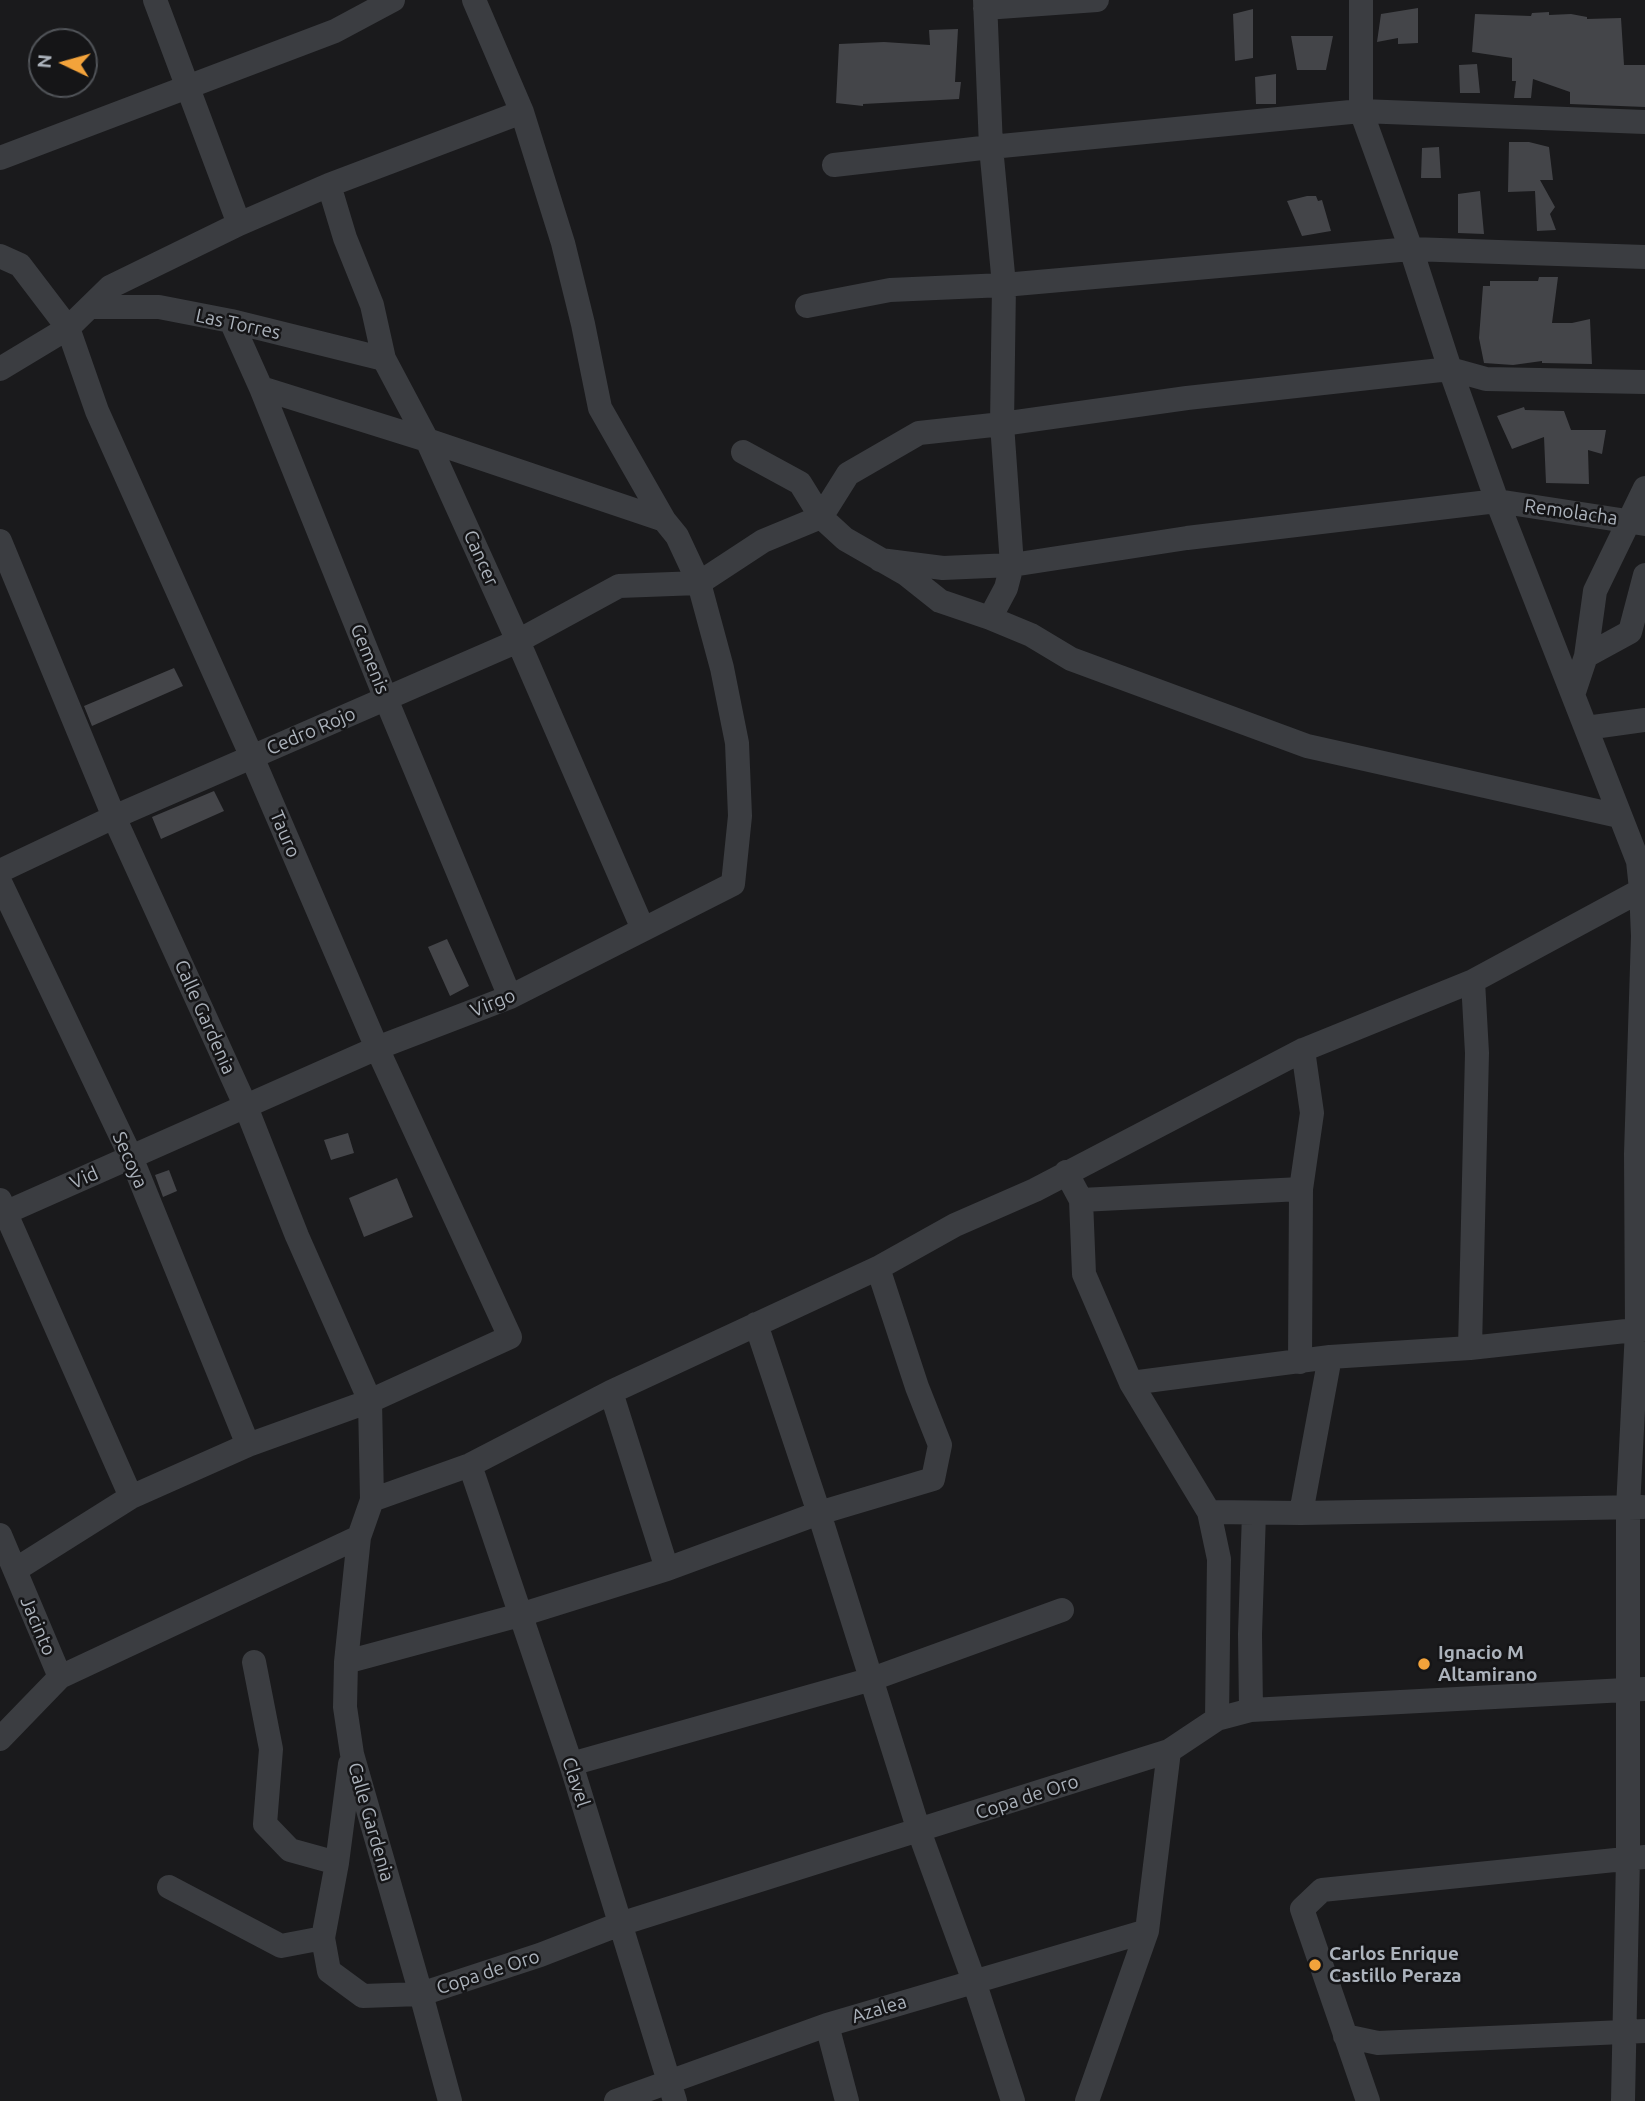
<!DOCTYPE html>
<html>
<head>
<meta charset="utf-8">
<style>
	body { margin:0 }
	#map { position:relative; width:1645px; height:2101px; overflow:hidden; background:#1a1a1c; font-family:Ubuntu,sans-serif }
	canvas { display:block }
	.north { position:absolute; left:28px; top:28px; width:70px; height:70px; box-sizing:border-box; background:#151517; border:2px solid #515459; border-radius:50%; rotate:275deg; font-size:19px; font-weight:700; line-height:28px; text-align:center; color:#acb3bc }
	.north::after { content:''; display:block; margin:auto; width:24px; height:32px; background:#f3a33b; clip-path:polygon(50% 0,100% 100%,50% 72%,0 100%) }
</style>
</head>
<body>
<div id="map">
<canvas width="1645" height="2101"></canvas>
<div class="north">N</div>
</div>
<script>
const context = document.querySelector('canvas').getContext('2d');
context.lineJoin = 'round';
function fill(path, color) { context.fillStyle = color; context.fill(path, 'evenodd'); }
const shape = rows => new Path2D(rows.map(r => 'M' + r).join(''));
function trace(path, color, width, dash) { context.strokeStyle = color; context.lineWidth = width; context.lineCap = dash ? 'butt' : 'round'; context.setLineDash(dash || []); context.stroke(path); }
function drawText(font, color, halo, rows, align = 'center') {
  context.font = font + ' Ubuntu,sans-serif'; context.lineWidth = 5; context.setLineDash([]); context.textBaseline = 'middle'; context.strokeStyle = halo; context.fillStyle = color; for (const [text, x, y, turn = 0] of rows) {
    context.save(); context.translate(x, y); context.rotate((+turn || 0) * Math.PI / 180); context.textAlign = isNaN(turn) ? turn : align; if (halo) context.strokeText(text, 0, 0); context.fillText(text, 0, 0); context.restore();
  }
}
const building = shape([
	[1418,8,1418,43,1398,44,1398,38,1377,42,1381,14],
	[1253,9,1253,58,1235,61,1233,14],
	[1549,12,1549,15,1571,14,1587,17,1587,19,1621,18,1624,65,1645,65,1645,107,1570,104,1570,92,1533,79,1531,98,1514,98,1516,81,1512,81,1512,58,1472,52,1475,14,1531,16,1532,13],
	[958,29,955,82,961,82,959,99,863,104,863,106,836,103,839,44,884,42,930,45,929,30],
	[1291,36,1333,36,1326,70,1297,70],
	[1477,64,1480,93,1460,93,1459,65],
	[1276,74,1276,104,1256,104,1255,77],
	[1509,142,1529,142,1549,147,1553,180,1540,180,1555,207,1550,214,1556,230,1537,231,1535,191,1508,192],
	[1439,147,1441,178,1421,178,1422,148],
	[1480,191,1484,234,1458,233,1458,194],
	[1307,196,1316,196,1318,201,1322,200,1331,231,1302,236,1287,201],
	[1539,277,1558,277,1552,323,1572,323,1590,319,1592,364,1542,363,1542,361,1513,365,1484,363,1479,338,1483,286,1490,286,1490,281,1538,281],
	[1524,407,1525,410,1564,411,1571,430,1606,430,1602,454,1588,450,1589,484,1546,483,1544,437,1512,449,1497,416],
	[174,668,183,686,92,726,84,706],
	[214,791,224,811,161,839,152,817],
	[447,939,469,986,450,996,428,947],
	[348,1133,354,1153,331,1160,324,1140],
	[169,1170,177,1191,163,1197,155,1175],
	[397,1178,413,1217,364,1237,349,1198]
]);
const minor = shape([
	[155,0,239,224],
	[985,0,991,147,1004,285,1002,424,1012,565,1006,588,990,618,1031,635,1071,659,1307,746,1619,816],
	[1361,0,1361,111,1411,249,1450,369,1497,501,1638,861,1641,889,1643,936,1636,1154,1637,1330,1628,1508,1628,1858,1623,2101],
	[985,8,1097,0],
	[0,158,335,31,393,0],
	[834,165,991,147,1361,111,1645,122],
	[329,185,345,238,372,305,384,359,427,440,518,641,643,929],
	[0,256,20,265,68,328,97,411,252,757,377,1048,510,1337,370,1401,248,1445,131,1497,15,1570],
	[807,306,890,290,1004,285,1411,249,1645,257],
	[91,307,159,307,231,321,384,359],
	[231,321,261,388,386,699,510,997],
	[0,369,68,328,110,287,239,224,329,185,522,112],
	[261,388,427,440,664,520],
	[743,452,800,483,821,517,845,539,906,574,940,601,990,618],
	[0,541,114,817,246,1107,297,1236,370,1401,372,1500,359,1537,346,1662,345,1707,352,1754,421,1994,450,2101],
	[880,560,943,568,1012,565,1187,538,1497,501,1645,524],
	[1586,656,1630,632,1645,575],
	[1573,695,1586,656,1595,591,1645,488],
	[1586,728,1645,720],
	[0,871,114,817,518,641,619,586,699,583,763,541,821,517,848,474,919,433,1002,424,1187,398,1450,369,1486,379,1645,382],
	[0,882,131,1157,248,1445],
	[1066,1172,1081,1200,1084,1274,1131,1383,1209,1512,1219,1559,1217,1719],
	[0,1200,131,1497],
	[1081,1200,1301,1189],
	[0,1215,377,1048,510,997,733,884,740,816,737,743,722,668,699,583,677,536,664,520,600,408,583,324,563,243,522,112,474,0],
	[756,1324,819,1513,919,1831,974,1981,1013,2101],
	[1470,1348,1477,1053,1473,981],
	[1300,1362,1301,1189,1312,1113,1303,1050],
	[1131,1383,1330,1357,1470,1348,1645,1329],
	[611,1392,667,1569],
	[470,1465,571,1764,675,2101],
	[372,1500,470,1465,611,1392,878,1268,955,1225,1035,1190,1303,1050,1473,981,1645,888],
	[1209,1512,1301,1513,1642,1507],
	[1301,1513,1330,1357],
	[0,1535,60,1677],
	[254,1662,271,1749,265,1824,290,1850,337,1863],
	[346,1662,520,1615,667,1569,819,1513,933,1479,940,1445,917,1387,878,1268],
	[1251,1710,1250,1634,1254,1513],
	[0,1739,60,1677,359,1537],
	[350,1764,337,1863,323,1938,329,1971,363,1996,421,1994,540,1955,620,1924,1169,1751,1217,1719,1251,1710,1644,1689],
	[571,1764,872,1679,1062,1610],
	[169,1887,281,1946,323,1938],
	[827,2025,847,2101],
	[1345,2036,1378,2043,1645,2031],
	[616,2101,827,2025,1147,1931],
	[1087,2101,1147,1931,1169,1751],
	[1368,2101,1302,1909,1322,1890,1645,1857]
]);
const markers = [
	[1424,1664,7,"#f3a33b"],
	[1315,1965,7,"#f3a33b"]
];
const streetNames = [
	["Las Torres",238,324,12],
	["Remolacha",1571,512,8],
	["Cancer",481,558,66],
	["Gemenis",370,659,68],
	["Cedro Rojo",311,731,-23],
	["Tauro",285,834,67],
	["Virgo",493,1003,-22],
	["Calle Gardenia",205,1017,66],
	["Secoya",130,1160,66],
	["Vid",84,1178,-24],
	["Jacinto",38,1626,67],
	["Clavel",576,1782,72],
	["Copa de Oro",1027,1797,-18],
	["Calle Gardenia",371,1822,74],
	["Copa de Oro",488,1972,-18],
	["Azalea",879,2009,-17]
];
const poiNames = [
	["Ignacio M",1438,1653],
	["Altamirano",1438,1675],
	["Carlos Enrique",1329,1954],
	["Castillo Peraza",1329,1976]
];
fill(building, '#444549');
trace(minor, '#3b3d41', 24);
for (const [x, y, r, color] of markers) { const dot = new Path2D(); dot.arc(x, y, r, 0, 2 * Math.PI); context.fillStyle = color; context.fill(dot); trace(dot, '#151517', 2.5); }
drawText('19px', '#acb3bc', '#151517', streetNames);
drawText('bold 19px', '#acb3bc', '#151517', poiNames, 'left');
</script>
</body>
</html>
